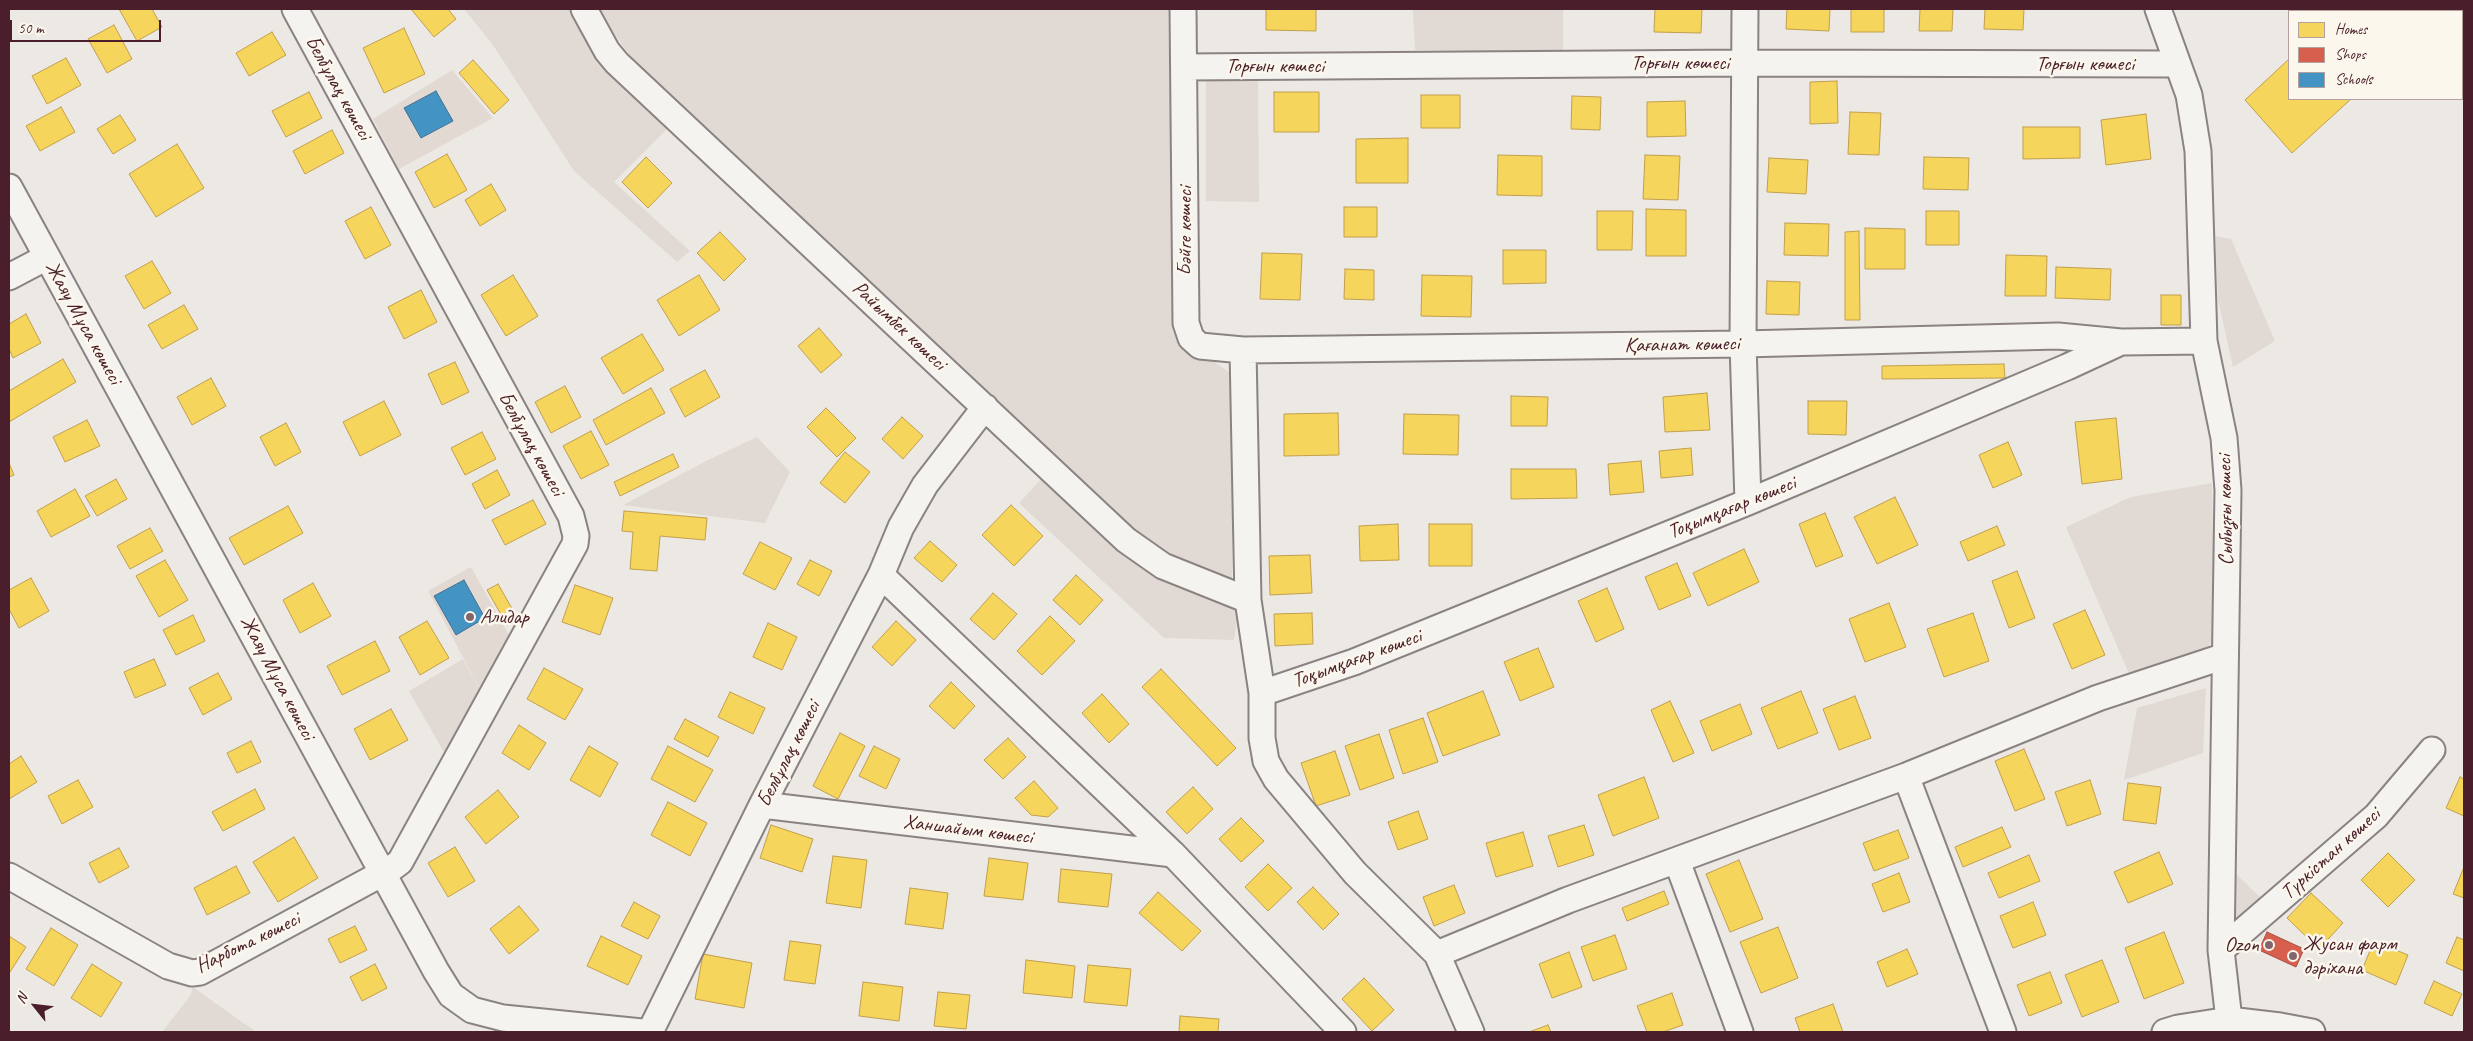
<!DOCTYPE html>
<html>
<head>
<meta charset="utf-8">
<style>
	body { margin:0 }
	#map { position:relative; width:2473px; height:1041px; overflow:hidden; background:#ece9e4; font-family:Caveat,sans-serif }
	canvas { display:block }
	.frame { position:absolute; inset:0; border:10px solid #4a1f2b; pointer-events:none }
	.legend { position:absolute; left:2288px; top:10px; width:175px; height:90px; box-sizing:border-box; background:#fbf7ec; border:1px solid #b4a19f; margin:0; padding:6px 9px; list-style:none; font-size:15px; color:#4a1f2b }
	.legend li { display:flex; align-items:center; gap:10px; height:25px }
	.legend b { width:25px; border:1px solid #b4a19f }
	.north { position:absolute; left:10px; top:981px; width:50px; height:50px; -webkit-text-stroke:4px #fbf7ec; paint-order:stroke; rotate:299deg; font-size:14px; font-weight:700; line-height:20px; text-align:center; color:#4a1f2b }
	.north::after { content:''; display:block; margin:auto; width:18px; height:22px; background:#4a1f2b; clip-path:polygon(50% 0,100% 100%,50% 72%,0 100%) }
	.scale { position:absolute; left:10px; top:20px; width:151px; height:22px; box-sizing:border-box; border:2px solid #4a1f2b; border-top:0; padding-left:6px; font-size:15px; line-height:18px; white-space:nowrap; color:#4a1f2b; -webkit-text-stroke:4px #fbf7ec; paint-order:stroke }
</style>
</head>
<body>
<div id="map">
<canvas width="2473" height="1041"></canvas>
<div class="frame"></div>
<ul class="legend">
<li><b style="height:14px;background:#f6d55c"></b>Homes</li>
<li><b style="height:14px;background:#d6604d"></b>Shops</li>
<li><b style="height:14px;background:#4393c3"></b>Schools</li>
</ul>
<div class="north">N</div>
<div class="scale">50 m</div>
</div>
<script>
const context = document.querySelector('canvas').getContext('2d');
context.lineJoin = 'round';
function fill(path, color) { context.fillStyle = color; context.fill(path, 'evenodd'); }
const shape = rows => new Path2D(rows.map(r => 'M' + r).join(''));
function trace(path, color, width, dash) { context.strokeStyle = color; context.lineWidth = width; context.lineCap = dash ? 'butt' : 'round'; context.setLineDash(dash || []); context.stroke(path); }
function drawText(font, color, halo, rows, align = 'center') {
  context.font = font + ' Caveat,sans-serif'; context.lineWidth = 5; context.setLineDash([]); context.textBaseline = 'middle'; context.strokeStyle = halo; context.fillStyle = color; for (const [text, x, y, turn = 0] of rows) {
    context.save(); context.translate(x, y); context.rotate((+turn || 0) * Math.PI / 180); context.textAlign = isNaN(turn) ? turn : align; if (halo) context.strokeText(text, 0, 0); context.fillText(text, 0, 0); context.restore();
  }
}
const built = shape([
	[452,70,493,118,399,169,373,119],
	[471,567,513,642,484,697,428,591]
]);
const green = shape([
	[464,9,574,9,604,63,667,129,614,182,690,251,677,262,574,171,493,45],
	[596,9,1168,9,1175,315,1210,359,1229,372,1233,382,1232,579,1167,554,1123,523,633,60],
	[1413,9,1563,9,1563,52,1415,50],
	[1206,80,1258,80,1259,202,1206,201],
	[2215,236,2231,239,2275,341,2233,367,2218,300],
	[757,437,790,472,765,523,623,505,706,461],
	[1046,474,1233,606,1237,620,1234,640,1164,638,1019,503],
	[2212,483,2215,630,2211,642,2206,649,2130,676,2066,527,2131,497],
	[463,659,484,697,449,761,409,691],
	[2206,688,2203,753,2124,780,2137,708],
	[2233,871,2265,902,2237,920,2234,918],
	[193,987,242,1022,257,1032,162,1032,190,996]
]);
const homes = shape([
	[119,9,152,9,162,27,137,41,119,9],
	[411,9,448,9,456,19,434,37,411,9],
	[1266,9,1316,9,1316,31,1266,30,1266,9],
	[1655,9,1702,9,1701,33,1654,32,1655,9],
	[1787,9,1830,9,1829,31,1786,29,1787,9],
	[1851,9,1884,9,1884,32,1851,32,1851,9],
	[1920,9,1953,9,1952,31,1919,31,1920,9],
	[1985,9,2024,9,2023,30,1984,29,1985,9],
	[2336,9,2431,9,2433,11,2339,11,2336,9],
	[114,25,132,59,107,73,88,39,114,25],
	[404,28,425,74,384,93,363,48,404,28],
	[272,32,286,55,249,76,236,53,272,32],
	[66,58,81,85,47,104,32,76,66,58],
	[2289,59,2289,99,2351,99,2292,153,2245,100,2289,59],
	[473,60,509,100,494,114,459,73,473,60],
	[1837,81,1838,123,1810,124,1810,82,1837,81],
	[309,92,322,118,286,137,272,111,309,92],
	[1274,92,1319,92,1319,132,1274,132,1274,92],
	[1421,95,1460,95,1460,128,1421,128,1421,95],
	[1572,96,1601,97,1600,130,1571,129,1572,96],
	[1685,101,1686,136,1647,137,1647,102,1685,101],
	[61,107,75,132,40,151,26,126,61,107],
	[1850,112,1881,113,1879,155,1848,154,1850,112],
	[2146,114,2151,159,2106,165,2101,120,2146,114],
	[120,115,136,140,113,154,97,129,120,115],
	[2023,127,2080,127,2080,158,2023,159,2023,127],
	[332,130,344,153,305,174,293,151,332,130],
	[1408,138,1408,183,1356,183,1356,139,1408,138],
	[177,144,204,188,156,217,129,174,177,144],
	[447,154,467,190,434,208,415,172,447,154],
	[1498,155,1542,156,1542,196,1497,195,1498,155],
	[1645,155,1680,156,1678,200,1643,199,1645,155],
	[646,157,672,183,648,208,622,182,646,157],
	[1924,157,1969,158,1968,190,1923,189,1924,157],
	[1769,158,1808,160,1806,194,1767,192,1769,158],
	[491,184,506,210,480,226,465,200,491,184],
	[371,207,391,245,365,259,345,221,371,207],
	[1344,207,1377,207,1377,237,1344,237,1344,207],
	[1646,209,1686,210,1686,256,1646,256,1646,209],
	[1597,211,1633,211,1632,250,1597,250,1597,211],
	[1926,211,1959,211,1959,245,1926,245,1926,211],
	[1785,223,1829,224,1828,256,1784,255,1785,223],
	[1865,228,1905,229,1905,269,1865,269,1865,228],
	[1859,231,1860,320,1845,320,1845,232,1859,231],
	[720,232,746,259,724,281,697,253,720,232],
	[1503,250,1546,250,1546,283,1503,284,1503,250],
	[1262,253,1302,254,1300,300,1260,299,1262,253],
	[2006,255,2047,256,2046,296,2005,296,2006,255],
	[152,261,171,293,144,309,125,276,152,261],
	[2056,267,2111,269,2110,300,2055,298,2056,267],
	[1345,269,1374,270,1374,300,1344,299,1345,269],
	[513,275,538,316,506,336,481,295,513,275],
	[699,275,720,310,679,336,657,300,699,275],
	[1422,275,1472,276,1471,317,1421,316,1422,275],
	[1767,281,1800,282,1799,315,1766,314,1767,281],
	[421,290,437,322,404,339,388,307,421,290],
	[2161,295,2181,295,2181,325,2161,325,2161,295],
	[184,305,198,329,162,349,148,325,184,305],
	[26,314,41,343,13,358,9,349,9,324,26,314],
	[819,328,842,355,821,373,798,346,819,328],
	[642,334,664,370,623,394,601,358,642,334],
	[63,359,76,382,9,422,9,391,63,359],
	[455,362,469,392,442,405,428,374,455,362],
	[2004,364,2005,378,1882,379,1882,366,2004,364],
	[705,370,720,397,685,417,670,389,705,370],
	[211,378,226,406,192,425,177,397,211,378],
	[565,386,581,417,551,433,535,402,565,386],
	[651,388,665,413,606,445,593,420,651,388],
	[1707,393,1710,430,1665,432,1663,397,1707,393],
	[1511,396,1548,397,1547,426,1511,426,1511,396],
	[384,401,401,435,360,456,343,422,384,401],
	[1808,401,1847,401,1846,435,1808,434,1808,401],
	[826,408,856,438,837,457,807,427,826,408],
	[1338,413,1339,455,1284,456,1284,414,1338,413],
	[1404,414,1459,415,1458,455,1403,454,1404,414],
	[902,417,923,436,903,459,882,439,902,417],
	[2116,418,2122,479,2082,484,2075,422,2116,418],
	[87,420,100,446,65,462,53,437,87,420],
	[286,423,301,452,275,466,260,437,286,423],
	[591,431,609,465,581,479,563,446,591,431],
	[482,432,496,459,465,475,451,448,482,432],
	[2008,442,2022,475,1993,488,1979,455,2008,442],
	[1691,448,1693,475,1661,478,1659,451,1691,448],
	[845,452,870,472,845,503,820,483,845,452],
	[673,454,679,467,620,496,614,482,673,454],
	[1641,461,1644,492,1610,495,1608,464,1641,461],
	[9,463,14,475,9,477,9,463],
	[1511,469,1576,469,1577,498,1511,499,1511,469],
	[497,470,510,495,485,509,472,484,497,470],
	[116,479,127,499,97,516,85,496,116,479],
	[75,489,90,516,51,537,37,511,75,489],
	[1895,497,1918,545,1877,564,1854,517,1895,497],
	[533,500,546,524,505,545,492,520,533,500],
	[1011,505,1043,536,1014,566,982,535,1011,505],
	[288,506,303,533,244,565,229,538,288,506],
	[624,511,707,518,705,540,660,536,657,571,630,569,633,532,622,531,624,511],
	[1825,513,1843,556,1816,567,1799,524,1825,513],
	[1398,524,1399,560,1360,561,1359,526,1398,524],
	[1429,524,1472,524,1472,566,1429,566,1429,524],
	[1997,526,2005,545,1968,561,1960,542,1997,526],
	[150,528,163,551,130,569,117,546,150,528],
	[930,541,957,565,942,582,914,558,930,541],
	[760,542,792,558,775,590,743,574,760,542],
	[1744,549,1759,582,1708,606,1693,573,1744,549],
	[1310,555,1312,593,1270,595,1269,556,1310,555],
	[165,560,188,600,159,617,136,576,165,560],
	[810,560,832,571,819,596,797,584,810,560],
	[1677,563,1691,596,1659,610,1645,577,1677,563],
	[2017,571,2035,618,2009,628,1992,581,2017,571],
	[1076,575,1103,600,1080,625,1053,600,1076,575],
	[31,578,49,611,19,628,9,609,9,590,31,578],
	[313,583,331,616,300,633,283,600,313,583],
	[498,584,518,619,507,625,487,590,498,584],
	[575,585,613,598,600,635,562,622,575,585],
	[1607,588,1624,629,1596,642,1578,601,1607,588],
	[993,593,1017,614,994,640,970,619,993,593],
	[1889,603,1906,647,1865,662,1849,619,1889,603],
	[2085,610,2105,655,2072,669,2053,624,2085,610],
	[1312,613,1313,644,1275,646,1274,614,1312,613],
	[1973,613,1989,661,1944,677,1927,629,1973,613],
	[193,615,205,641,176,655,163,630,193,615],
	[1050,616,1075,641,1042,675,1017,651,1050,616],
	[427,621,449,658,420,675,399,637,427,621],
	[896,621,916,640,892,666,872,647,896,621],
	[768,623,797,637,782,670,753,657,768,623],
	[375,641,390,671,342,695,327,666,375,641],
	[1538,648,1554,687,1520,701,1504,662,1538,648],
	[154,659,166,685,135,698,124,672,154,659],
	[544,668,583,689,565,720,527,699,544,668],
	[1161,669,1236,748,1217,766,1142,687,1161,669],
	[218,673,232,699,203,715,189,688,218,673],
	[951,682,975,706,954,729,929,706,951,682],
	[1483,691,1500,735,1443,756,1427,713,1483,691],
	[1801,691,1818,733,1778,749,1761,708,1801,691],
	[730,692,765,708,753,734,718,717,730,692],
	[1102,694,1129,724,1109,743,1082,713,1102,694],
	[1855,696,1871,738,1839,750,1823,709,1855,696],
	[1670,701,1694,753,1673,762,1651,710,1670,701],
	[1740,704,1752,734,1712,751,1700,721,1740,704],
	[391,709,408,740,370,760,354,729,391,709],
	[1423,718,1438,762,1403,774,1389,730,1423,718],
	[685,719,719,737,708,757,674,739,685,719],
	[519,725,546,743,529,770,502,753,519,725],
	[840,733,865,746,838,799,813,786,840,733],
	[1379,734,1394,778,1360,790,1345,746,1379,734],
	[1008,738,1026,757,1003,779,984,760,1008,738],
	[251,741,261,762,237,773,227,753,251,741],
	[589,746,618,763,600,797,570,780,589,746],
	[668,746,713,770,695,802,651,779,668,746],
	[874,746,900,759,886,789,859,776,874,746],
	[2024,749,2045,799,2015,811,1995,761,2024,749],
	[1335,751,1350,795,1316,806,1301,763,1335,751],
	[21,756,37,782,9,799,9,764,21,756],
	[1644,777,1659,818,1613,836,1598,795,1644,777],
	[2460,777,2464,779,2464,816,2446,808,2460,777],
	[78,780,93,807,62,824,48,796,78,780],
	[2090,780,2101,814,2067,826,2055,792,2090,780],
	[1034,781,1058,808,1048,817,1031,815,1015,798,1034,781],
	[2128,783,2161,787,2156,824,2123,820,2128,783],
	[1193,787,1213,809,1187,834,1166,812,1193,787],
	[255,789,265,809,223,831,212,812,255,789],
	[498,790,519,817,486,844,465,817,498,790],
	[668,802,707,823,690,856,651,835,668,802],
	[1418,811,1428,839,1398,850,1388,822,1418,811],
	[1241,818,1264,841,1241,862,1219,839,1241,818],
	[771,825,813,839,802,872,760,858,771,825],
	[1584,825,1594,855,1558,867,1548,836,1584,825],
	[2002,827,2011,847,1963,867,1955,847,2002,827],
	[1898,830,1909,858,1874,871,1863,843,1898,830],
	[1523,832,1533,866,1496,877,1486,843,1523,832],
	[294,837,318,878,278,902,253,862,294,837],
	[455,847,475,881,448,897,428,863,455,847],
	[119,848,129,867,99,883,89,863,119,848],
	[2159,852,2173,884,2128,903,2114,872,2159,852],
	[2388,853,2415,880,2388,907,2361,880,2388,853],
	[2029,855,2040,881,1999,898,1988,873,2029,855],
	[833,856,867,860,861,908,826,903,833,856],
	[989,858,1028,863,1023,900,984,896,989,858],
	[1739,860,1763,919,1730,932,1706,874,1739,860],
	[1268,864,1292,888,1268,911,1245,887,1268,864],
	[236,866,250,893,207,915,194,888,236,866],
	[2464,867,2464,898,2453,894,2464,867],
	[1061,869,1112,874,1108,907,1058,902,1061,869],
	[1899,873,1910,902,1883,912,1872,884,1899,873],
	[1454,885,1465,913,1434,926,1423,897,1454,885],
	[1313,887,1339,914,1323,930,1297,902,1313,887],
	[910,888,948,893,943,929,905,924,910,888],
	[1664,891,1669,904,1627,921,1622,908,1664,891],
	[1158,892,1201,931,1182,951,1139,913,1158,892],
	[2311,893,2343,923,2319,949,2287,918,2311,893],
	[634,902,660,916,648,939,621,926,634,902],
	[2033,902,2046,935,2013,948,2000,916,2033,902],
	[519,906,539,930,509,954,490,929,519,906],
	[355,926,367,950,340,963,328,939,355,926],
	[1778,927,1798,978,1761,993,1740,942,1778,927],
	[51,928,78,945,54,986,26,969,51,928],
	[2164,932,2184,983,2144,999,2125,948,2164,932],
	[1615,935,1627,969,1593,981,1581,947,1615,935],
	[9,936,26,947,10,972,9,971,9,936],
	[601,936,642,956,628,985,587,966,601,936],
	[2457,937,2464,940,2464,971,2446,963,2457,937],
	[790,941,821,945,815,984,784,980,790,941],
	[2374,941,2408,955,2396,985,2362,970,2374,941],
	[1907,949,1918,974,1887,987,1877,962,1907,949],
	[1569,952,1582,987,1552,998,1539,964,1569,952],
	[703,954,752,963,744,1008,695,999,703,954],
	[1026,960,1075,966,1072,998,1023,993,1026,960],
	[2102,960,2119,1002,2082,1017,2065,975,2102,960],
	[92,964,122,983,101,1017,71,998,92,964],
	[375,964,387,988,362,1001,350,977,375,964],
	[1088,965,1131,969,1127,1006,1084,1002,1088,965],
	[2050,972,2062,1003,2029,1016,2017,985,2050,972],
	[1364,978,1394,1010,1372,1031,1342,999,1364,978],
	[2434,981,2462,994,2452,1016,2424,1003,2434,981],
	[863,982,903,987,899,1021,859,1016,863,982],
	[938,992,970,995,966,1029,934,1026,938,992],
	[1672,993,1683,1025,1663,1032,1647,1032,1637,1006,1672,993],
	[1833,1004,1843,1032,1800,1032,1795,1018,1833,1004],
	[1180,1016,1219,1019,1218,1032,1179,1032,1180,1016],
	[1548,1025,1551,1032,1529,1032,1548,1025]
]);
const shops = shape([
	[2267,932,2304,949,2296,967,2259,950,2267,932]
]);
const schools = shape([
	[436,91,453,121,421,138,404,108,436,91],
	[464,580,485,618,456,635,434,596,464,580]
]);
const minor = shape([
	[584,9,607,51,617,63,1126,540,1163,566,1248,600],
	[1183,9,1186,323,1191,338,1200,346,1243,350,1332,349,1743,344,2058,336,2121,342],
	[1745,9,1743,344,1748,502],
	[2158,9,2189,95,2198,151,2204,341,2224,438,2228,490,2221,950,2229,1020],
	[1184,67,1745,63,2176,64],
	[9,187,436,971,451,995,472,1010,503,1018,642,1032],
	[9,277,47,257],
	[1243,350,1248,600,1262,693,1262,738,1266,761,1276,779,1355,873,1437,954,1568,900,1906,776,2098,698,2225,656],
	[881,575,1173,854,1343,1032],
	[1262,693,1354,662,1748,502,2067,367,2121,342,2204,341],
	[1906,776,2003,1032],
	[762,805,1173,854],
	[1677,861,1740,1032],
	[9,876,168,966,192,973,200,972,392,868,400,862,575,544,576,536,571,516,295,9],
	[2221,950,2376,816,2432,750],
	[1437,954,1471,1032],
	[650,1032,762,805,881,575,901,527,925,485,985,407],
	[2165,1032,2178,1028,2229,1020,2280,1026,2312,1032]
]);
const markers = [
	[470,617,5,"#83666c"],
	[2269,945,5,"#83666c"],
	[2293,956,5,"#83666c"]
];
const streetNames = [
	["Торғын көшесі",1680,63],
	["Торғын көшесі",2085,64],
	["Торғын көшесі",1275,66],
	["Белбұлақ көшесі",338,88,61],
	["Бәйге көшесі",1185,231,-90],
	["Жаяу Мұса көшесі",83,323,61],
	["Райымбек көшесі",899,326,43],
	["Қағанат көшесі",1682,345,-1],
	["Белбұлақ көшесі",531,444,61],
	["Тоқымқағар көшесі",1732,508,-22],
	["Сыбызғы көшесі",2226,510,-91],
	["Тоқымқағар көшесі",1357,659,-20],
	["Жаяу Мұса көшесі",277,678,62],
	["Белбұлақ көшесі",789,754,-63],
	["Ханшайым көшесі",968,830,7],
	["Түркістан көшесі",2331,854,-42],
	["Нарбота көшесі",248,943,-26]
];
const poiNames = [
	["Алидар",480,617],
	["Жусан фарм",2303,944],
	["дәріхана",2303,968],
	["Ozon",2259,945,"right"]
];
fill(built, '#e2d9d3');
fill(green, '#e1d9d4');
fill(homes, '#f6d55c');
trace(homes, '#c29e4d', 1);
fill(shops, '#d6604d');
trace(shops, '#ac4c43', 1);
fill(schools, '#4393c3');
trace(schools, '#457095', 1);
trace(minor, '#8b8282', 29);
trace(minor, '#f4f3ef', 25);
for (const [x, y, r, color] of markers) { const dot = new Path2D(); dot.arc(x, y, r, 0, 2 * Math.PI); context.fillStyle = color; context.fill(dot); trace(dot, '#fbf7ec', 2); }
drawText('21px', '#4a1f2b', '#fbf7ec', streetNames);
drawText('21px', '#4a1f2b', '#fbf7ec', poiNames, 'left');
</script>
</body>
</html>
